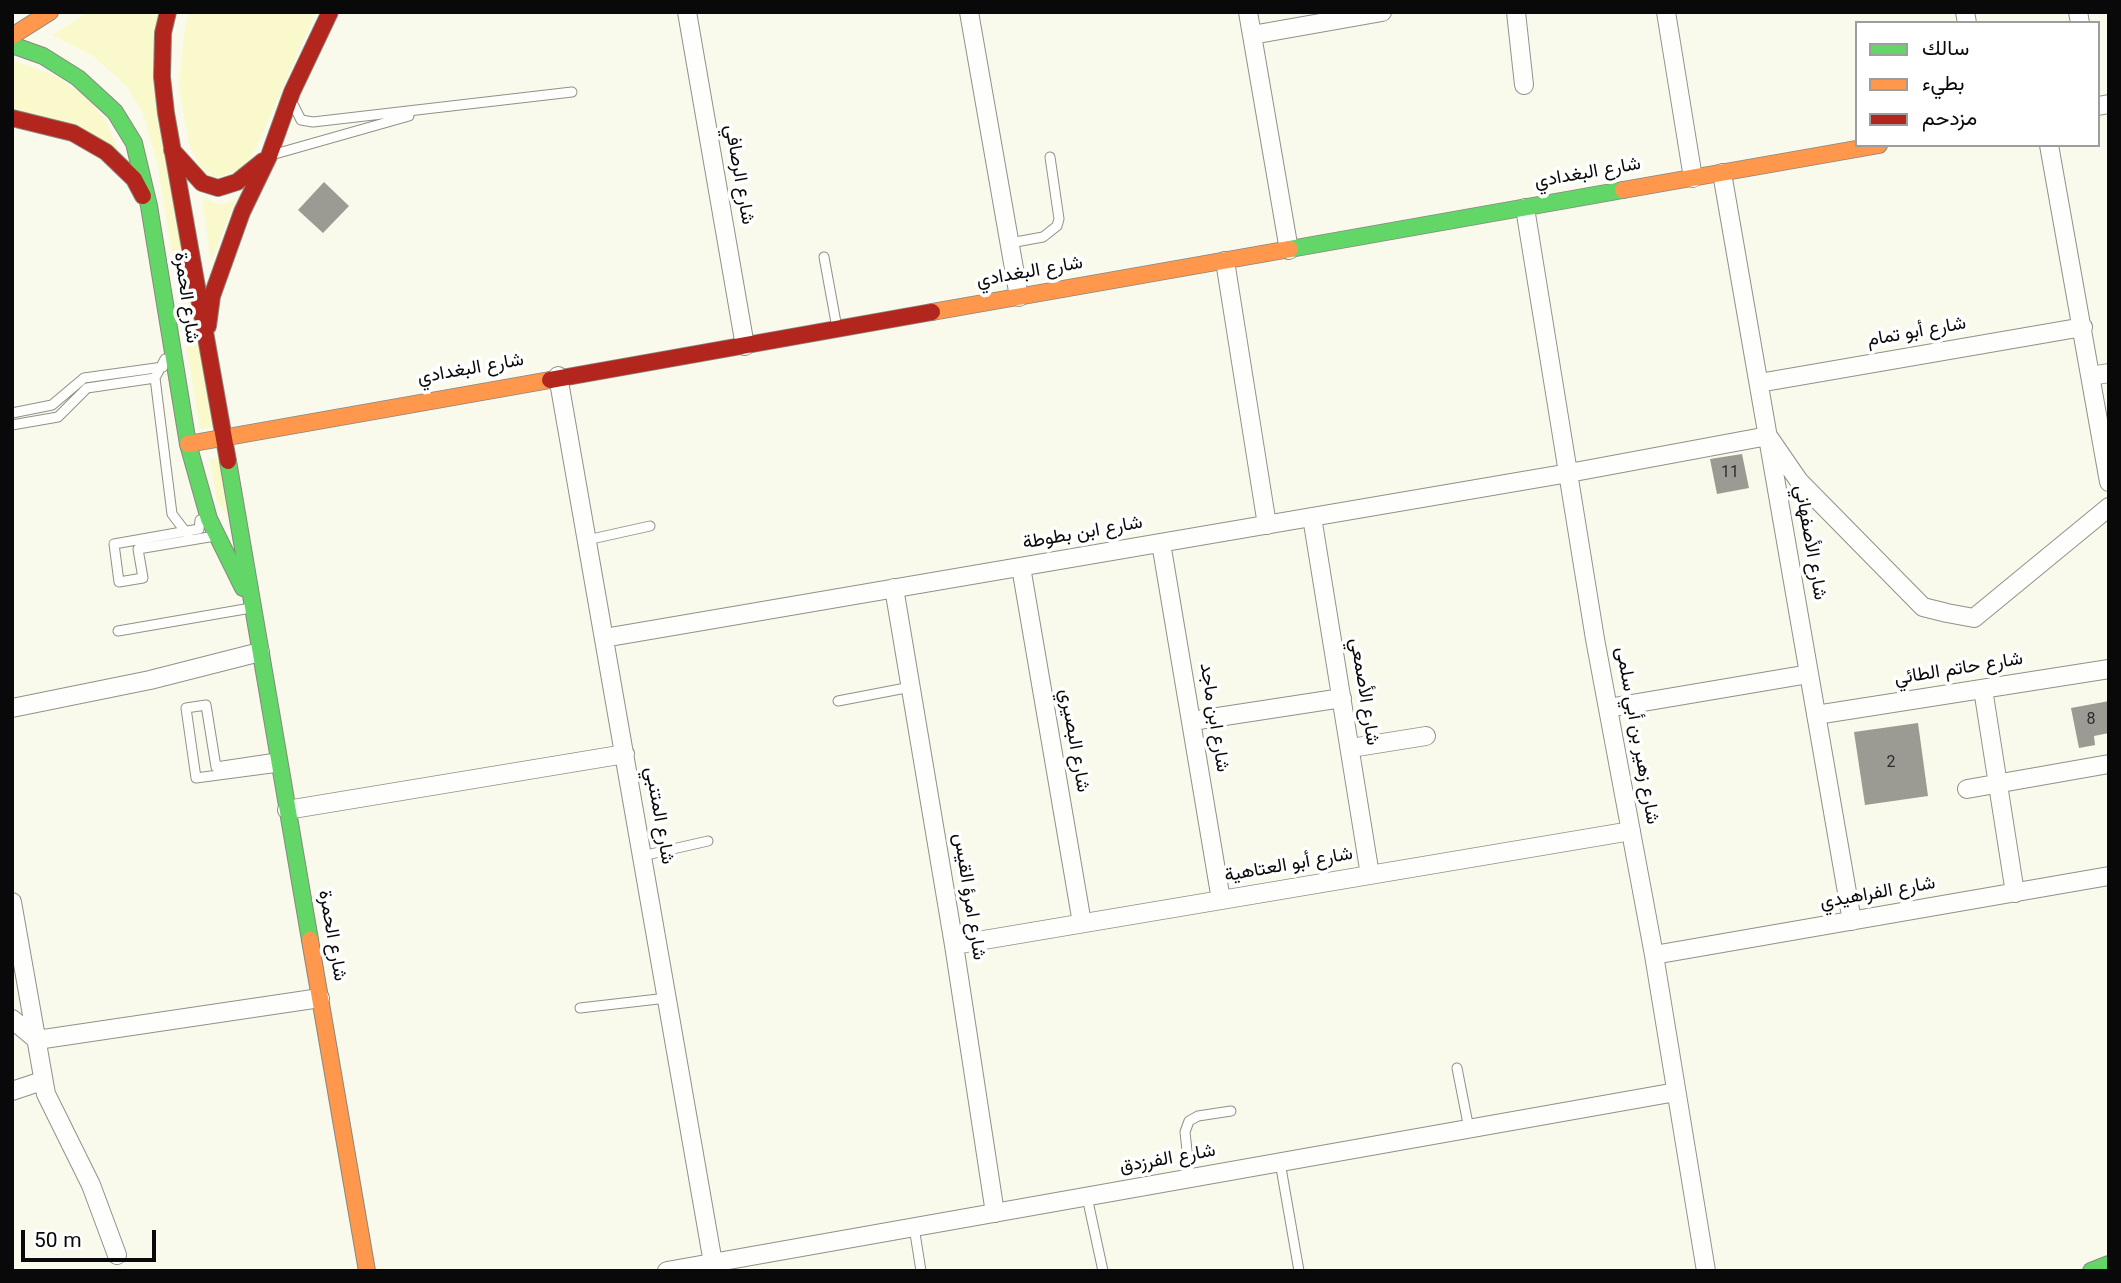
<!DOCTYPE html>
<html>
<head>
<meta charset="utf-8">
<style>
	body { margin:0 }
	#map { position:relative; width:2121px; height:1283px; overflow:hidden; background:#f9f9ec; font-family:Georgia,Vazirmatn,serif }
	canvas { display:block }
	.frame { position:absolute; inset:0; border:14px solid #090909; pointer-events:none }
	.legend { position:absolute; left:1855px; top:21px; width:245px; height:126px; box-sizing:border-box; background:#fff; border:2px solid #9d9d9d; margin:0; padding:9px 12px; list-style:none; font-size:21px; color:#090909 }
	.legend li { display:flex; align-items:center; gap:14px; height:35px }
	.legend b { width:35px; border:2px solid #9d9d9d }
	.scale { position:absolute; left:21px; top:1230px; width:135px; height:32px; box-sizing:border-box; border:4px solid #090909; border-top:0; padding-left:9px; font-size:21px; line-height:24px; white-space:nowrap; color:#090909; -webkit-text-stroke:5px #fff; paint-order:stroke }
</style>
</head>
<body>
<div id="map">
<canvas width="2121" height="1283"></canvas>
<div class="frame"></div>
<ul class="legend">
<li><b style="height:9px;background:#63d668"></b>سالك</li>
<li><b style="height:9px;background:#ff974d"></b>بطيء</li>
<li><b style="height:9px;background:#b3261e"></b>مزدحم</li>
</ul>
<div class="scale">50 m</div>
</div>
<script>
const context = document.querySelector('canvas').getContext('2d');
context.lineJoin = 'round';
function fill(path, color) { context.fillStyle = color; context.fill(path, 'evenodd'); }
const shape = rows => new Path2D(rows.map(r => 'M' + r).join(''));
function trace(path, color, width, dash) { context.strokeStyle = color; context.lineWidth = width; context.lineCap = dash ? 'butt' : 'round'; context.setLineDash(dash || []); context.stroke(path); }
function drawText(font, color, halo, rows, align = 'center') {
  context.font = font + ' Georgia,Vazirmatn,serif'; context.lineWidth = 7; context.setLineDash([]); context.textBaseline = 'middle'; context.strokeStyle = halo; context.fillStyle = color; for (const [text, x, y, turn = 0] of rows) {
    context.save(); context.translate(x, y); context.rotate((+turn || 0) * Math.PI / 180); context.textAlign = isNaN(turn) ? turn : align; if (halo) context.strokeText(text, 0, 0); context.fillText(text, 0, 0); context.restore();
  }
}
const sand = shape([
	[89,12,161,12,213,427,200,429,157,162,142,110,126,85,92,55,52,35],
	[190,12,316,12,254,152,241,170,214,178,200,167,189,143,179,85,185,27],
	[16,61,58,77,89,99,107,123,124,165,12,106,12,63],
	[202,198,222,205,236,199,211,261],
	[223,457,235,526,217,501,210,460]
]);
const building = shape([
	[324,182,349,206,323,233,298,210],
	[1742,454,1749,488,1717,494,1710,459],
	[2109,701,2109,733,2094,736,2095,745,2079,748,2071,708],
	[1918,723,1928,796,1865,805,1854,732]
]);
const lane = shape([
	[294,106,301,120,313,122,572,92],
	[275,154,409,116],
	[1010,243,1043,237,1057,226,1059,219,1050,157],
	[824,257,837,328],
	[165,359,155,378,172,514,188,535],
	[12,413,52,405,84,378,163,367],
	[12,425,58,417,87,388,155,378],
	[200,520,199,529,114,544,119,582,143,578,138,549,215,536],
	[587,540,650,526],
	[118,631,251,608],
	[838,701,911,687],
	[276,758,216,767,206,705,186,708,196,778,279,767],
	[642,856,708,841],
	[580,1008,667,998],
	[1457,1068,1469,1129],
	[1280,1162,1299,1271],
	[1190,1178,1185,1132,1189,1121,1198,1116,1231,1111],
	[1087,1197,1103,1271],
	[914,1227,921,1271]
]);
const street = shape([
	[687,12,745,346],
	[969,12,1019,297],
	[1248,12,1289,250],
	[1516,12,1524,85],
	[1666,12,1693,178],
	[1965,12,1967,23],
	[2078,12,2080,23],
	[1252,35,1382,12],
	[2098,106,2109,104],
	[2049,145,2109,482],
	[1722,173,1852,921],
	[1525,208,1595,639,1654,955,1706,1271],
	[1225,261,1267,525],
	[558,376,713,1263],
	[2091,376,2109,373],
	[1759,383,2083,327],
	[1312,517,1370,875],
	[1161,543,1221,900],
	[1021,567,1082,923],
	[894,588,954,945,995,1213],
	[604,638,1569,473,1768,436,1799,481,1923,607,1947,613,1974,618,2109,507],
	[1983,689,2015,893],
	[12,708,150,680,260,652],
	[1608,708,1809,674],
	[1816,715,2109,669],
	[1192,721,1342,698],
	[1351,748,1426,736],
	[1967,789,2109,764],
	[287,810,625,754],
	[12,902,46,1094,91,1185,117,1255],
	[954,945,1631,831],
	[1654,955,2109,876],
	[12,1019,37,1040,320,998],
	[12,1091,42,1081],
	[667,1271,1676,1092]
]);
const fast = shape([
	[12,45,43,56,78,78,115,112,134,143,149,206,188,444,209,519,243,588],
	[1290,249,1623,190],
	[228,461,310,940],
	[2091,1271,2109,1264]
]);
const slow = shape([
	[12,36,50,12],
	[1623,190,1879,145],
	[932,312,1290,249],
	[188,444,550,380],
	[310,940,367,1271]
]);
const jam = shape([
	[168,12,163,33,162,77,166,113,228,461],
	[12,118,73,133,106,152,134,179,143,196],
	[172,150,202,183,218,188,237,182,263,161],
	[208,326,212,296,242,212,269,156,292,92,330,12],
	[550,380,932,312]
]);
const numberNames = [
	["11",1730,474],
	["8",2091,721],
	["2",1891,764]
];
const streetNames = [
	["شارع الرصافي",737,175,80],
	["شارع البغدادي",1588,175,-10],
	["شارع البغدادي",1030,274,-10],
	["شارع الحمرة",184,298,82],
	["شارع أبو تمام",1917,334,-10],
	["شارع البغدادي",471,371,-10],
	["شارع ابن بطوطة",1083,535,-10],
	["شارع الأصفهاني",1808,543,80],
	["شارع حاتم الطائي",1959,671,-9],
	["شارع الأصمعي",1362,692,81],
	["شارع ابن ماجد",1212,718,81],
	["شارع زهير بن أبي سلمى",1635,736,80],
	["شارع البصيري",1072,741,80],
	["شارع المتنبي",657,816,80],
	["شارع أبو العتاهية",1289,867,-10],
	["شارع الفراهيدي",1878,895,-10],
	["شارع امرؤ القيس",967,897,81],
	["شارع الحمرة",330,936,80],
	["شارع الفرزدق",1168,1161,-10]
];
fill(sand, '#faf9cc');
fill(building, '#9b9a93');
trace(lane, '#91918b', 11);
trace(street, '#91918b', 20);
trace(fast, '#888882', 18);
trace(slow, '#888882', 18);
trace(jam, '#888882', 18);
trace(lane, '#fefefc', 9);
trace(street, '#fefefc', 18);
trace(fast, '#63d668', 16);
trace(slow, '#ff974d', 16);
trace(jam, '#b3261e', 16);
drawText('16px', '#2e2d2c', null, numberNames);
drawText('19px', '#090909', '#fff', streetNames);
</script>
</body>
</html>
